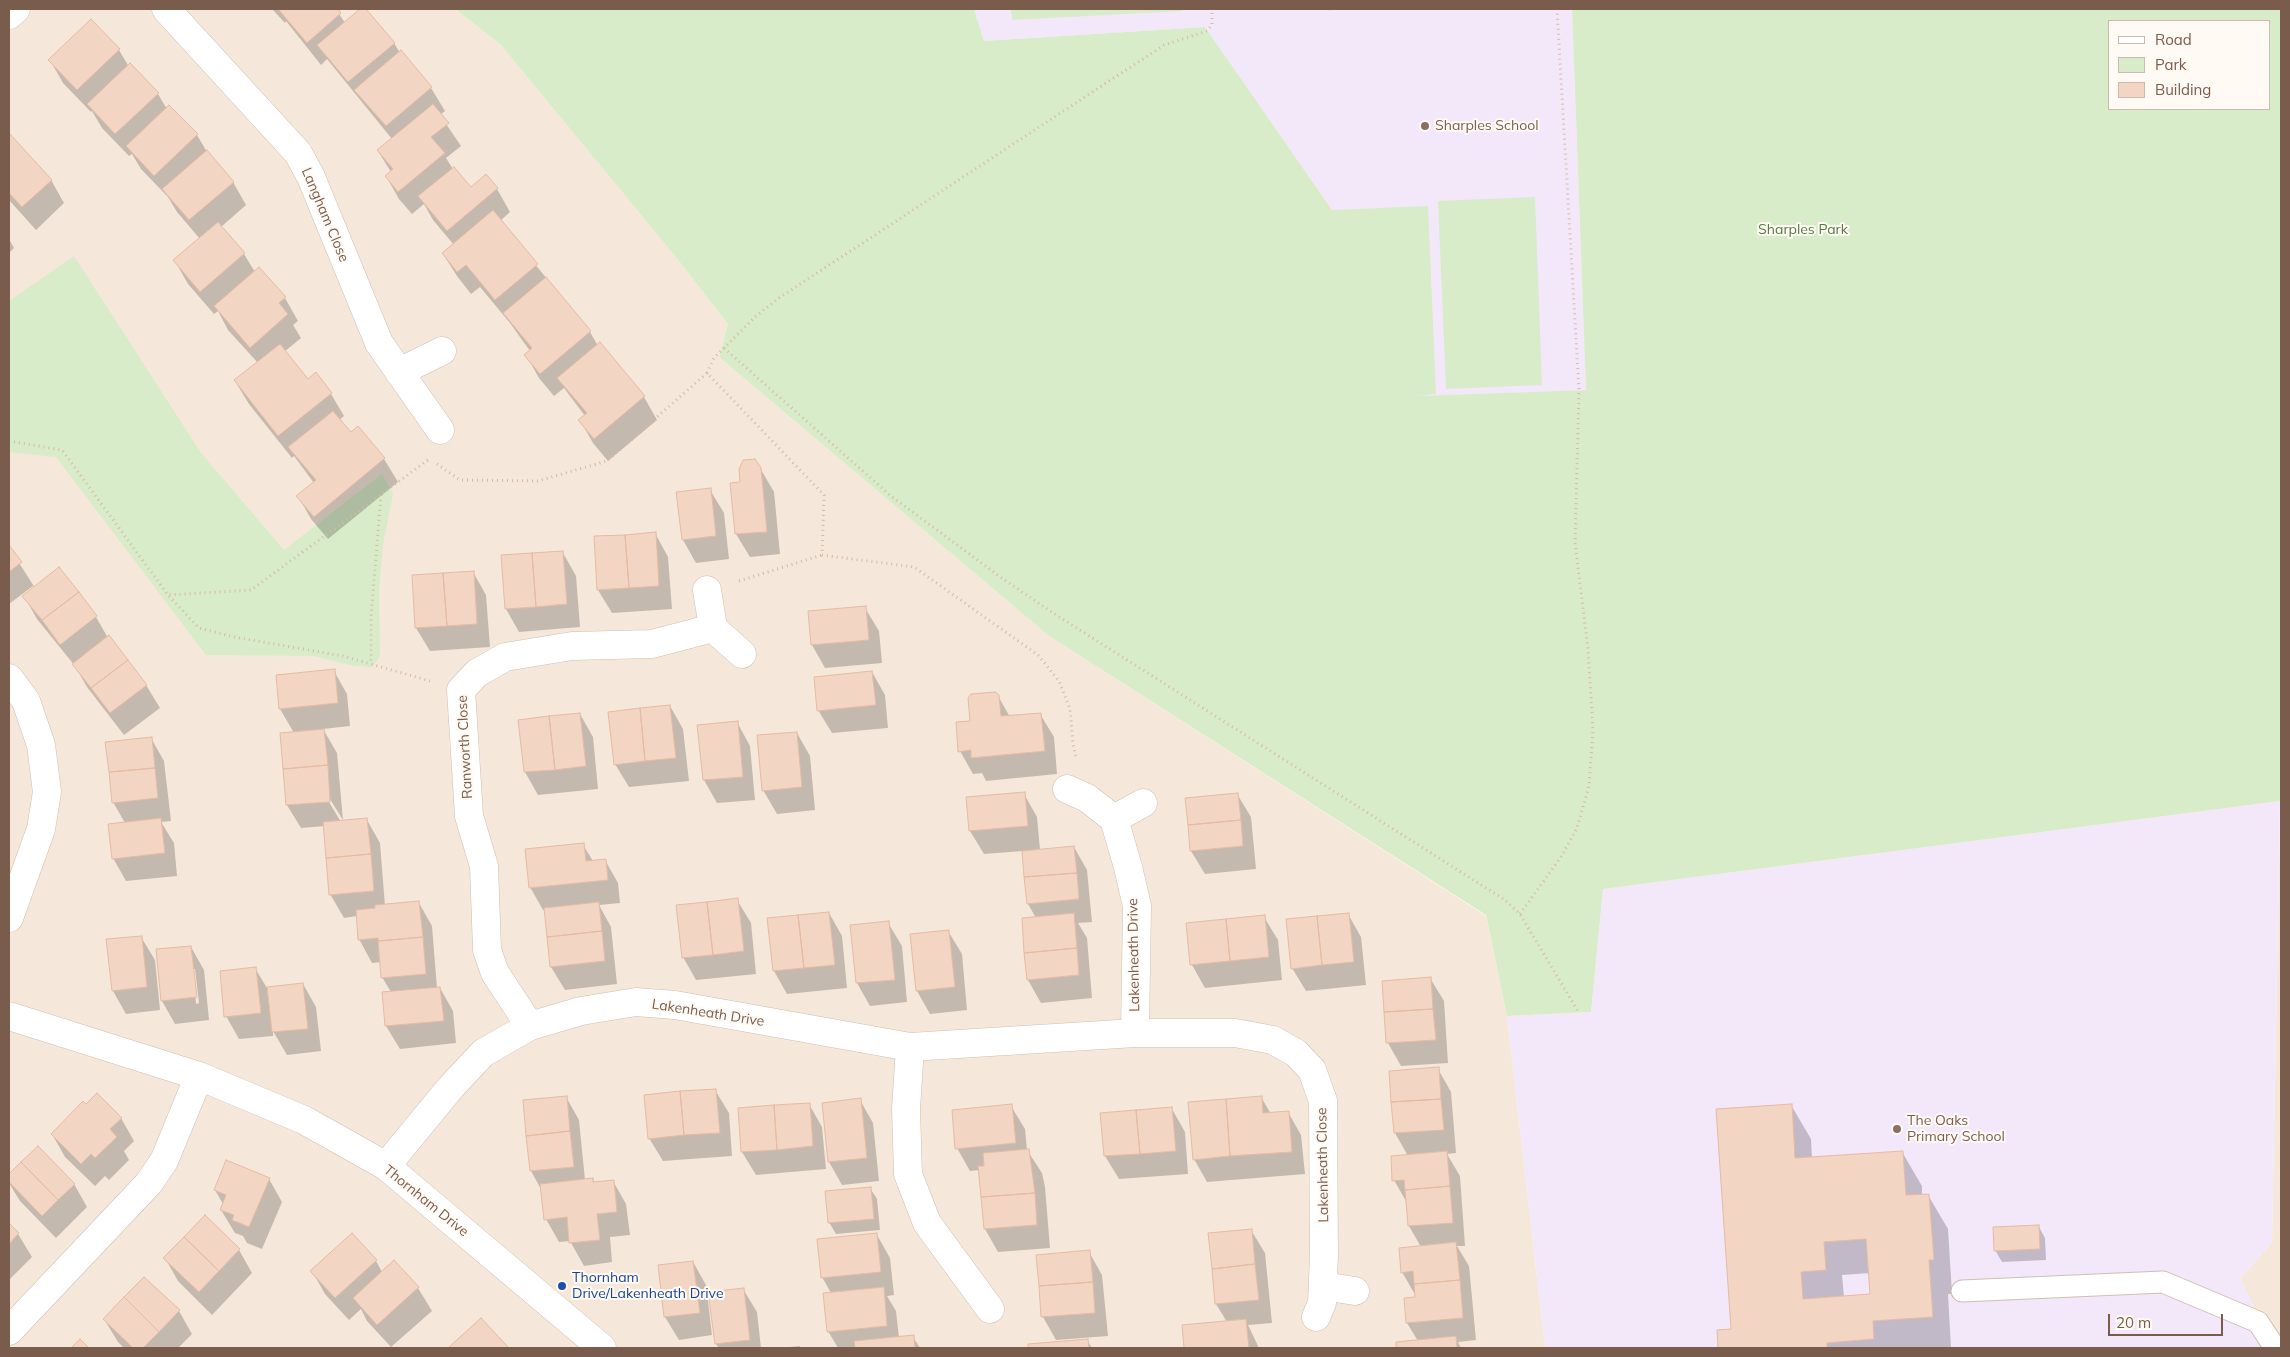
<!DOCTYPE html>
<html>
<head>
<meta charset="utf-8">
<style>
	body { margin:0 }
	#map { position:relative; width:2290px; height:1357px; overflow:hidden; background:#fdf6ec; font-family:Mulish,sans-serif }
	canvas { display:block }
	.frame { position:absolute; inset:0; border:10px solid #7a5c4d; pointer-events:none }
	.legend { position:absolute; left:2108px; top:20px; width:162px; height:90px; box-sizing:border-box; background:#fffaf3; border:1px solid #cabbb1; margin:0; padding:6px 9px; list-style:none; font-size:15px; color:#7a5c4d }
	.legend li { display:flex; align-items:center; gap:10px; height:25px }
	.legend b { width:25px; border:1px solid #cabbb1 }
	.scale { position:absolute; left:2108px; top:1314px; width:115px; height:22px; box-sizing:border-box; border:2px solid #7a5c4d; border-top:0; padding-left:6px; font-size:15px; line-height:18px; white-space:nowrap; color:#7a5c4d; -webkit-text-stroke:4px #fffaf3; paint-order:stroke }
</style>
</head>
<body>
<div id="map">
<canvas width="2290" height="1357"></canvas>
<div class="frame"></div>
<ul class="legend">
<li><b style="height:6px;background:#fff"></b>Road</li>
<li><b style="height:14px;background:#d8ecc9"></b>Park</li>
<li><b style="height:14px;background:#f3d5c3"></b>Building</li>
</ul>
<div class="scale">20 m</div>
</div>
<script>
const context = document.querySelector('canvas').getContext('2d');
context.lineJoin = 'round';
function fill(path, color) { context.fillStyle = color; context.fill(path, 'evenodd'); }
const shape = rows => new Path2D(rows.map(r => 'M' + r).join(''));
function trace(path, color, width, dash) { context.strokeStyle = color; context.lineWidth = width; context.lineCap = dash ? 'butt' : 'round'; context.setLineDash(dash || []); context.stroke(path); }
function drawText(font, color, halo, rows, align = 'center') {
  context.font = font + ' Mulish,sans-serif'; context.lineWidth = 4; context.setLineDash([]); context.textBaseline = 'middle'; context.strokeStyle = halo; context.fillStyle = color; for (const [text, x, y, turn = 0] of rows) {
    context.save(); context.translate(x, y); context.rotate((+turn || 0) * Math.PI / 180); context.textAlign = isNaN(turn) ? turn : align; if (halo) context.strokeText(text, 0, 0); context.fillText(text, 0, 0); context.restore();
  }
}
const residential = shape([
	[9,9,455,9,500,44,679,261,728,324,719,357,1049,636,1486,916,1507,1016,1545,1348,9,1348],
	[2281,763,2281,1348,2273,1348,2240,1278,2272,1243]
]);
const education = shape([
	[974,9,1572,9,1586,390,1340,399,1332,210,1205,27,984,41],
	[2280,801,2272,1243,2240,1278,2273,1348,1545,1348,1507,1016,1591,1012,1603,889]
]);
const green = shape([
	[455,9,974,9,984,41,1205,27,1332,210,1428,206,1436,394,1415,396,1586,390,1572,9,2281,9,2280,801,1603,889,1591,1012,1507,1016,1486,915,1049,636,719,357,728,324,679,261,500,44],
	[2109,21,2269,21,2269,109,2109,109],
	[1011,9,1182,9,1182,11,1012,20],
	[1535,197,1542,385,1446,389,1438,201],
	[74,256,201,453,284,550,382,474,393,494,383,544,379,591,380,656,374,665,371,667,354,666,314,656,206,655,56,457,9,452,9,301]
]);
const shadow = shape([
	[272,9,336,9,345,23,365,9,394,43,400,53,401,52,431,88,445,111,440,115,461,146,446,158,453,169,471,188,497,189,510,212,500,221,590,332,598,346,600,344,644,397,657,420,608,461,593,443,580,420,585,416,564,388,554,396,539,378,526,355,530,351,510,323,480,287,471,294,457,276,443,254,454,245,433,220,424,204,412,214,399,199,386,176,391,172,378,151,392,139,327,59,321,65,286,21,285,23],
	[119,50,129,67,158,94,167,109,197,135,207,152,233,182,246,205,221,227,244,254,255,272,285,298,298,321,293,325,301,338,284,352,308,381,331,394,344,416,339,420,350,433,358,427,384,459,398,482,328,539,311,519,298,496,314,483,294,456,292,458,249,404,235,381,258,363,228,330,218,311,214,314,188,284,175,261,200,239,177,212,168,197,141,169,132,154,129,156,102,128,92,111,91,112,63,83,50,60],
	[9,134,51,180,64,203,36,230,9,200],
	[9,239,14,248,9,253],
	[760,468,774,492,780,554,750,557,736,534,731,484,741,483],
	[710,490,724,513,729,559,696,563,683,540],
	[655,533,668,557,672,609,612,613,598,590],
	[9,547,35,588,96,617,108,638,146,685,160,708,124,735,87,687,75,666,37,619,24,596,35,588,33,586,9,604],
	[563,553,576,576,580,627,519,632,506,609],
	[473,572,486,595,490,647,430,651,416,628,413,576],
	[865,608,879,631,882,663,825,668,812,645,809,613],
	[334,671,347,694,350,726,323,729,337,753,343,820,328,796,326,797,341,822,367,820,380,843,385,906,419,903,432,926,437,988,440,988,453,1011,456,1043,400,1049,386,1026,391,992,382,977,381,962,372,963,359,939,357,916,344,918,330,894,325,826,301,828,287,805,281,734,294,733,280,709],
	[872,672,885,695,888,728,832,733,818,710],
	[998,696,1010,717,1040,714,1054,737,1057,774,986,781,982,773,973,774,960,751,971,722],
	[670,706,683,729,689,781,629,787,615,764],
	[580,714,593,737,598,789,538,795,525,772],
	[737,722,750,746,755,800,717,803,704,780,699,726],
	[797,733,810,756,815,810,777,814,763,790],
	[151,738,164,761,171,821,161,822,174,843,177,876,126,881,113,858,125,823,113,802],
	[1024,794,1037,817,1040,850,1074,847,1087,870,1092,922,1078,923,1087,938,1092,998,1041,1003,1028,980,1023,919,1036,918,1028,904,1023,851,984,854,970,831],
	[1237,794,1251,817,1256,869,1205,874,1191,851],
	[583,845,593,861,605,860,618,883,620,903,599,905,611,927,617,984,565,990,551,967,546,910,543,910,530,887],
	[737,900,751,923,756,974,696,980,683,957],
	[829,913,842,936,847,988,787,994,774,971],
	[1348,914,1361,937,1366,985,1306,991,1292,968],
	[1264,917,1278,940,1282,980,1205,988,1192,965],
	[888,923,902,946,907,1002,870,1006,857,983,852,926],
	[948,931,962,954,967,1010,930,1014,917,991],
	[141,937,155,960,160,1010,126,1014,113,991],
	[191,947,204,970,209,1020,175,1024,162,1001],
	[193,969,195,969,199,1003,196,1004],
	[255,968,267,988,303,984,316,1007,321,1051,287,1055,273,1031,273,1036,239,1039,226,1016],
	[1430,978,1444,1001,1448,1063,1401,1066,1388,1043,1383,982],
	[1438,1069,1451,1092,1456,1153,1447,1154,1460,1176,1465,1246,1457,1246,1469,1266,1476,1340,1458,1342,1461,1348,1397,1348,1397,1343,1418,1341,1407,1323,1417,1298,1402,1272,1421,1247,1409,1226,1407,1203,1394,1180,1408,1156,1395,1133,1391,1072],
	[715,1090,729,1113,732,1156,663,1161,649,1138],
	[566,1097,579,1120,585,1180,593,1179,595,1183,613,1181,626,1204,630,1235,610,1237,612,1262,584,1266,570,1241,559,1242,546,1219,542,1191,531,1171,524,1101],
	[1261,1097,1271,1114,1288,1112,1301,1135,1305,1174,1207,1182,1194,1159],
	[860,1100,873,1123,879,1181,842,1185,829,1162],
	[809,1104,822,1127,826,1169,756,1175,742,1152],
	[86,1105,121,1118,134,1141,124,1151,129,1160,109,1180,105,1176,95,1186,65,1157,52,1134],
	[1791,1105,1811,1139,1812,1158,1902,1152,1922,1186,1922,1195,1928,1195,1948,1229,1952,1294,1948,1294,1951,1348,1720,1348,1718,1331,1733,1330],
	[1870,1273,1871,1295,1844,1297,1842,1275],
	[1011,1106,1025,1129,1027,1150,1042,1173,1045,1187,1050,1248,998,1252,985,1229,980,1170,970,1171,957,1148],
	[1172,1109,1185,1132,1188,1174,1119,1179,1105,1156,1102,1114],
	[38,1148,74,1184,87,1207,56,1238,20,1201,9,1183,9,1176],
	[269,1179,282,1202,262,1249,247,1243,243,1236,235,1233,221,1210,223,1204,215,1190],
	[870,1188,877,1199,880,1230,836,1234,829,1222],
	[205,1217,239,1250,252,1273,212,1315,178,1281,165,1258],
	[9,1225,18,1234,32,1257,9,1280],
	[2039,1227,2045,1238,2046,1260,2002,1262,1995,1250],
	[1251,1230,1265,1253,1272,1323,1248,1325,1259,1348,1185,1348,1183,1326,1227,1322,1216,1304,1209,1234],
	[352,1235,376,1261,382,1272,394,1262,418,1288,432,1311,391,1347,367,1321,361,1309,349,1320,325,1294,312,1271],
	[877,1235,890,1258,894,1295,887,1296,896,1311,899,1338,913,1337,920,1348,838,1348,828,1331,831,1293,822,1277],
	[1089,1252,1102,1275,1108,1336,1056,1340,1043,1317,1037,1256],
	[693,1262,706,1285,712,1335,679,1340,665,1317],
	[743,1289,757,1312,761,1348,719,1348,716,1344],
	[179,1311,192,1334,178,1348,124,1348,118,1342,104,1319],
	[481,1319,507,1348,449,1348],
	[1087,1340,1092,1348,1029,1348,1029,1345],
	[800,1346,801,1348,779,1348]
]);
const building = shape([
	[278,9,338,9,341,13,307,43,278,9],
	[360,9,366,9,395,43,348,82,317,45,360,9],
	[91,19,120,49,77,90,48,60,91,19],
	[401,50,432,87,386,126,354,90,401,50],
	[130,63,159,93,115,134,87,104,130,63],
	[433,104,449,123,431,137,445,153,398,192,385,176,393,169,377,150,433,104],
	[169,105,198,134,154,176,126,146,169,105],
	[9,133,52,180,22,207,9,193,9,133],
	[207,150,234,182,189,220,162,189,207,150],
	[454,167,471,187,486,174,498,188,447,231,418,196,454,167],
	[493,210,538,264,495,300,466,265,457,272,442,253,493,210],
	[218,222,245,253,200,292,173,260,218,222],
	[259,267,286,297,279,303,288,314,250,348,214,306,259,267],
	[546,277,591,331,540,374,524,355,532,348,503,313,546,277],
	[600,342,645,396,594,439,578,420,587,413,557,378,600,342],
	[280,344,308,379,316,372,332,393,278,436,234,380,280,344],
	[333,411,351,432,358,426,385,458,314,517,296,496,316,480,288,447,333,411],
	[755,459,761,468,767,532,735,534,730,483,740,482,739,469,743,460,755,459],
	[711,488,716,536,682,540,676,492,711,488],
	[656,532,659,586,629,588,625,535,656,532],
	[625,535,629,588,597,590,594,536,625,535],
	[9,545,22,562,9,572,9,545],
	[563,551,567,604,536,607,532,553,563,551],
	[532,553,536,607,505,609,501,555,532,553],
	[59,567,79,592,42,620,22,596,59,567],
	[474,571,477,624,447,626,443,573,474,571],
	[443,573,447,626,415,628,412,575,443,573],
	[79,592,97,616,60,645,42,620,79,592],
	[866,606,869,640,811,645,808,611,866,606],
	[109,635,128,660,91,688,72,664,109,635],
	[128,660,147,685,110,713,91,688,128,660],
	[335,669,338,703,279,709,276,675,335,669],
	[872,671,876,705,817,711,814,677,872,671],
	[995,692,999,695,1001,716,1041,713,1045,751,971,758,971,750,958,752,956,722,970,721,968,698,971,694,995,692],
	[670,705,676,758,645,761,640,708,670,705],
	[640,708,645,761,614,765,608,712,640,708],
	[580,713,586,766,555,770,549,716,580,713],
	[549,716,555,770,524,772,518,720,549,716],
	[738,721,743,777,703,780,697,725,738,721],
	[324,729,328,765,283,769,280,733,324,729],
	[797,732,802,787,762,791,757,735,797,732],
	[152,737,155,768,109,772,105,742,152,737],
	[328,765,330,802,286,805,283,769,328,765],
	[155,768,158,798,112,803,109,772,155,768],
	[1025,792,1028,826,969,831,966,797,1025,792],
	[1238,793,1241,820,1188,825,1185,798,1238,793],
	[161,818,165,853,112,859,108,824,161,818],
	[367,818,371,854,326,858,323,822,367,818],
	[1241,820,1243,846,1190,851,1188,825,1241,820],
	[584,843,586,861,606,859,608,880,529,888,525,849,584,843],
	[1074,846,1077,873,1024,877,1022,851,1074,846],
	[371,854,374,891,329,895,326,858,371,854],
	[1077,873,1079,899,1027,904,1024,877,1077,873],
	[738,898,744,951,713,955,707,902,738,898],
	[419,901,423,937,378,941,378,938,358,940,356,910,375,908,375,905,419,901],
	[599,902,602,931,547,937,544,908,599,902],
	[707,902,713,955,682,958,676,905,707,902],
	[829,912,835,965,804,968,798,915,829,912],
	[1074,913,1077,948,1024,953,1022,918,1074,913],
	[1349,913,1354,962,1322,965,1317,916,1349,913],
	[798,915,804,968,773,971,767,918,798,915],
	[1265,915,1269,957,1230,961,1226,919,1265,915],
	[1317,916,1322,965,1291,969,1286,919,1317,916],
	[1226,919,1230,961,1190,965,1186,923,1226,919],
	[889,921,895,980,856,983,850,925,889,921],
	[949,930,955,987,916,991,910,934,949,930],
	[602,931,605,961,550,967,547,937,602,931],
	[142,936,147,987,112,991,106,939,142,936],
	[423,937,426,974,381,978,378,941,423,937],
	[191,946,197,997,161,1001,156,949,191,946],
	[1077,948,1079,975,1027,980,1024,953,1077,948],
	[256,967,261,1013,224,1017,220,971,256,967],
	[1431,977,1433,1009,1384,1012,1382,981,1431,977],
	[303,983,308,1029,272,1032,267,987,303,983],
	[440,987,444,1021,385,1026,382,992,440,987],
	[1433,1009,1436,1040,1386,1043,1384,1012,1433,1009],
	[1439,1067,1441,1099,1391,1102,1389,1071,1439,1067],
	[716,1089,720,1133,684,1135,680,1091,716,1089],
	[680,1091,684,1135,648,1139,644,1095,680,1091],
	[97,1093,122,1118,110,1129,117,1137,95,1158,91,1154,81,1164,51,1134,83,1101,86,1104,97,1093],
	[567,1096,570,1131,526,1136,523,1100,567,1096],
	[1262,1096,1263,1113,1289,1111,1292,1152,1230,1156,1226,1099,1262,1096],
	[861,1098,867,1158,828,1162,822,1103,861,1098],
	[1226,1099,1230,1156,1193,1160,1188,1102,1226,1099],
	[1441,1099,1444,1130,1394,1133,1391,1102,1441,1099],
	[810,1103,813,1146,777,1150,774,1105,810,1103],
	[1012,1104,1016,1143,955,1149,952,1110,1012,1104],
	[1792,1104,1795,1158,1903,1151,1906,1195,1929,1194,1934,1260,1929,1260,1933,1317,1873,1321,1874,1339,1827,1343,1827,1348,1718,1348,1717,1330,1731,1329,1716,1109,1792,1104],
	[1866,1239,1870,1294,1803,1299,1801,1272,1826,1270,1824,1242,1866,1239],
	[774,1105,777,1150,741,1152,738,1108,774,1105],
	[1172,1107,1176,1151,1140,1154,1136,1110,1172,1107],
	[1136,1110,1140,1154,1104,1156,1100,1113,1136,1110],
	[570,1131,574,1167,530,1171,526,1136,570,1131],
	[38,1146,75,1184,58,1200,21,1162,38,1146],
	[1029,1149,1035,1193,981,1197,978,1166,984,1166,983,1153,1029,1149],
	[1447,1151,1450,1186,1405,1190,1404,1180,1392,1181,1391,1156,1447,1151],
	[226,1160,270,1178,249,1227,232,1220,234,1215,220,1210,226,1195,214,1190,226,1160],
	[21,1162,58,1200,42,1216,9,1182,9,1174,21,1162],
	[593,1178,593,1182,614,1180,617,1212,597,1214,600,1240,569,1243,567,1217,544,1220,540,1184,593,1178],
	[1450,1186,1453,1223,1408,1226,1405,1190,1450,1186],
	[871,1187,874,1219,828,1223,825,1191,871,1187],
	[1035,1193,1037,1225,984,1229,981,1197,1035,1193],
	[205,1215,240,1249,219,1271,184,1237,205,1215],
	[9,1223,19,1233,9,1244,9,1223],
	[2039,1225,2040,1249,1994,1251,1993,1227,2039,1225],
	[1252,1229,1255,1264,1212,1269,1208,1233,1252,1229],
	[352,1233,377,1260,335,1298,310,1271,352,1233],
	[877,1233,881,1272,821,1278,817,1239,877,1233],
	[184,1237,219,1271,199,1292,163,1258,184,1237],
	[1456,1242,1460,1280,1414,1284,1413,1271,1401,1273,1399,1248,1456,1242],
	[1090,1250,1093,1282,1039,1286,1036,1255,1090,1250],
	[394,1260,419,1287,377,1325,353,1298,394,1260],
	[693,1261,700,1313,664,1317,658,1265,693,1261],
	[1255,1264,1259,1300,1215,1304,1212,1269,1255,1264],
	[144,1277,180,1310,159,1332,124,1297,144,1277],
	[1460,1280,1463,1318,1406,1323,1404,1298,1415,1297,1414,1284,1460,1280],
	[1093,1282,1095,1313,1041,1317,1039,1286,1093,1282],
	[884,1287,887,1326,827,1332,823,1293,884,1287],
	[744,1288,750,1340,715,1344,708,1292,744,1288],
	[124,1297,159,1332,143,1348,133,1348,103,1319,124,1297],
	[481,1318,509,1348,448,1348,481,1318],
	[1246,1319,1249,1348,1184,1348,1182,1325,1246,1319],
	[914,1335,915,1348,855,1348,854,1341,914,1335],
	[1456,1336,1457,1348,1396,1348,1396,1342,1456,1336],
	[80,1339,89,1348,71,1348,80,1339],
	[1088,1339,1089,1348,1028,1348,1028,1344,1088,1339]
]);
const path = shape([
	[1330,9,1332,12],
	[724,348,891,496,1006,581,1050,611,1505,900,1520,914,1579,1013],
	[707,373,714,358,756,316,779,298,1164,45,1207,31,1212,25,1212,9],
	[9,441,62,450,168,595,251,590,428,460],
	[437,464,460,480,538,481,607,461,707,373,824,495,822,555,914,567,1038,655,1059,681,1070,709,1073,744,1076,758],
	[381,495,371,617,371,664,430,681],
	[739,581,822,555],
	[169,596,199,628,234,637,343,656,371,664],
	[1520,914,1561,857,1577,828,1589,786,1593,731,1588,649,1575,543,1579,390,1557,9]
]);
const lane = shape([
	[1962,1291,2163,1282,2258,1322,2275,1348]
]);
const street = shape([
	[166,9,298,153,311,177,379,343,440,430],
	[9,15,16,9],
	[399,372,442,351],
	[707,590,713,628,742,654],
	[9,678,26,701,41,745,47,792,41,829,9,918],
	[1067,789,1087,798,1114,819,1143,803],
	[1114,819,1128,867,1137,906,1135,1033],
	[9,1016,199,1076,304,1120,386,1166,602,1348],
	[530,1026,495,973,487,950,484,866,469,816,461,690,477,673,505,657,572,646,652,644,713,628],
	[910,1047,906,1109,908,1174,927,1223,990,1309],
	[386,1166,451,1087,483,1053,530,1026,581,1011,636,1002,675,1005,910,1047,1135,1033,1235,1033,1273,1040,1296,1053,1312,1070,1323,1101,1324,1255,1322,1303,1316,1317],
	[1323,1286,1355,1291],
	[9,1331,149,1183,164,1161,199,1076]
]);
const markers = [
	[1425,126,5,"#8d6e63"],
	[1897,1129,5,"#8d6e63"],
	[562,1286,5,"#1a4fb4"]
];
const educationNames = [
	["Sharples School",1435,126],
	["The Oaks",1907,1121],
	["Primary School",1907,1137]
];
const streetNames = [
	["Langham Close",325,215,67],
	["Ranworth Close",465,747,-93],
	["Lakenheath Drive",1134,955,-91],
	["Lakenheath Drive",708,1013,9],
	["Lakenheath Close",1323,1165,-91],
	["Thornham Drive",426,1201,39]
];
const parkNames = [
	["Sharples Park",1803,230]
];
const transitNames = [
	["Thornham",572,1278],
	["Drive/Lakenheath Drive",572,1294]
];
fill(residential, '#f5e8da');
fill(education, '#f3e8fa');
fill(green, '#d8ecc9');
fill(shadow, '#0003');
fill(building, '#f3d5c3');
trace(building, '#e6bba3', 1);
trace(lane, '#d1beb0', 23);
trace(street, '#d1beb0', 29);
trace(path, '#d9b8a5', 3, [1, 4]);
trace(lane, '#fff', 21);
trace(street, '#fff', 28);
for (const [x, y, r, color] of markers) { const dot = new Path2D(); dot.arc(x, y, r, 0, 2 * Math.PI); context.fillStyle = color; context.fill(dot); trace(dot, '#fffaf3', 2); }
drawText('14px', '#785e54', '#fffaf3', educationNames, 'left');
drawText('14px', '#7a5c4d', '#fffaf3', streetNames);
drawText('14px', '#537a41', '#fffaf3', parkNames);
drawText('14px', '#164399', '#fffaf3', transitNames, 'left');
</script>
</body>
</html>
